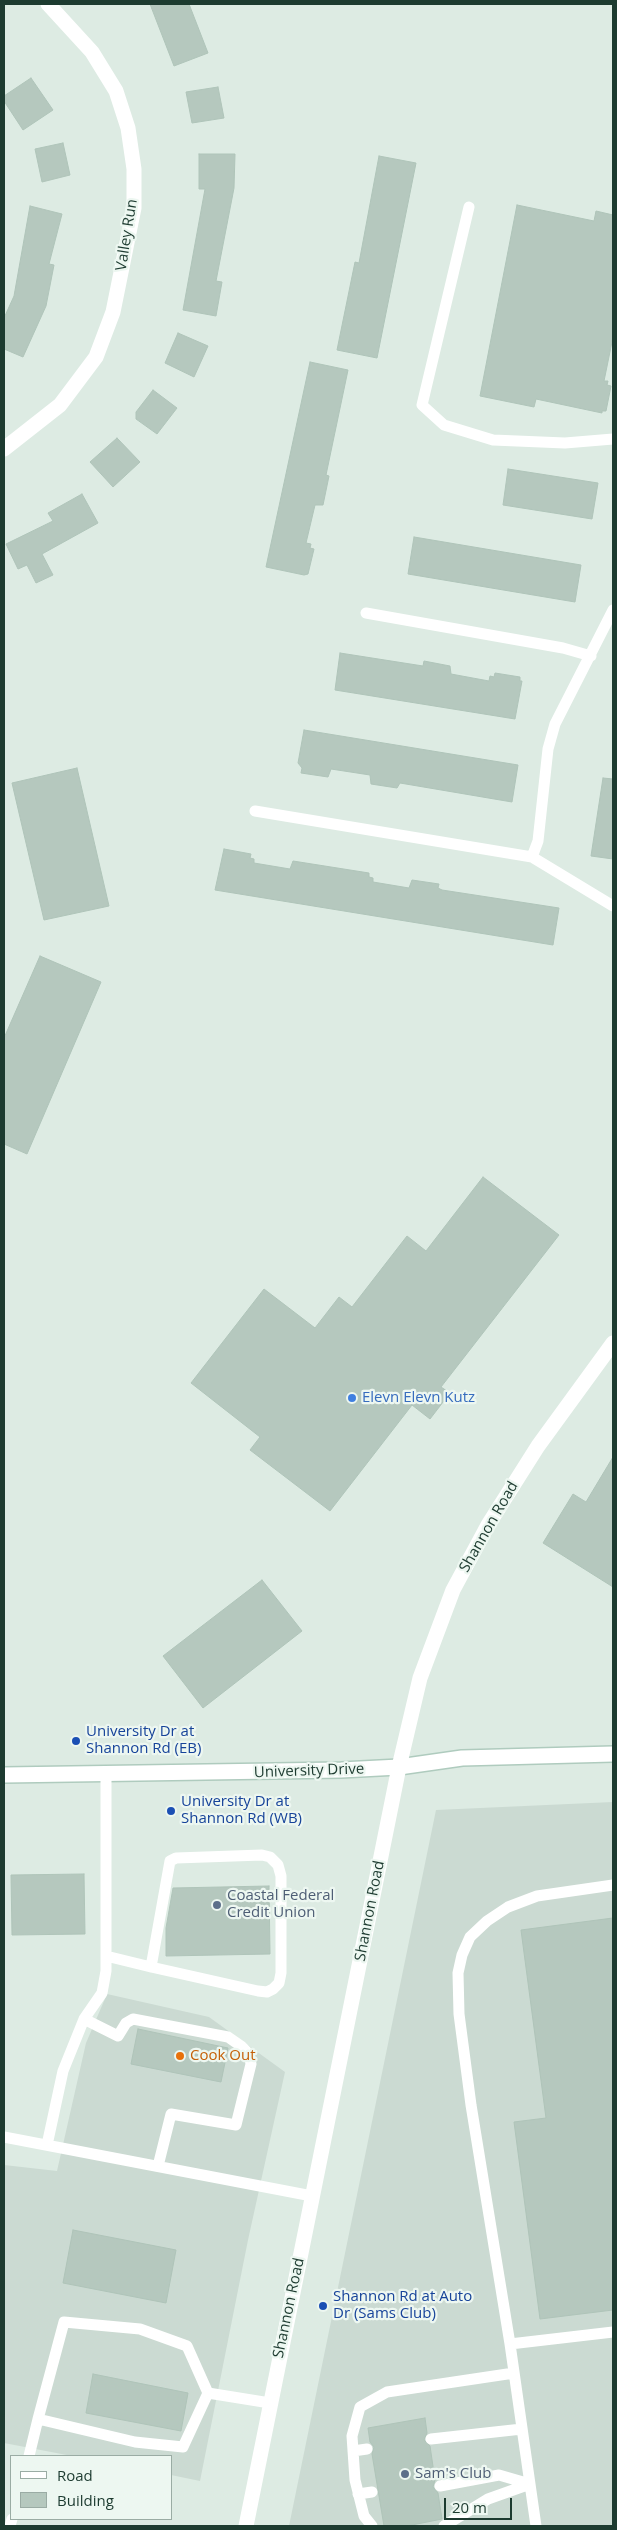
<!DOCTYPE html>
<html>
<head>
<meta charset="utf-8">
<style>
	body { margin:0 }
	#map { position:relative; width:617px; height:2530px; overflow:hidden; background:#ddebe3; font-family:"Open Sans",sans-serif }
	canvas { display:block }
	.frame { position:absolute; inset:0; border:5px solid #1d3b30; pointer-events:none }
	.legend { position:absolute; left:10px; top:2455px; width:162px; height:65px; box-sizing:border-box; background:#edf7f1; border:1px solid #9aaca4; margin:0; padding:6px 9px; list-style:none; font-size:15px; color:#1d3b30 }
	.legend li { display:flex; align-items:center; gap:10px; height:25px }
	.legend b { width:25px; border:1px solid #9aaca4 }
	.scale { position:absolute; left:444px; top:2498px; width:68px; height:22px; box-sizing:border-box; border:2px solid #1d3b30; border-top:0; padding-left:6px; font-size:15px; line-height:18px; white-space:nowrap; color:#1d3b30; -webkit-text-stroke:4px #edf7f1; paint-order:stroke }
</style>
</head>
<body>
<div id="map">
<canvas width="617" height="2530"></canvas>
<div class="frame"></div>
<ul class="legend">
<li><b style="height:6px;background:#fff"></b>Road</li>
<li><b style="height:14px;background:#b5c8be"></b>Building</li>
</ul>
<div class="scale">20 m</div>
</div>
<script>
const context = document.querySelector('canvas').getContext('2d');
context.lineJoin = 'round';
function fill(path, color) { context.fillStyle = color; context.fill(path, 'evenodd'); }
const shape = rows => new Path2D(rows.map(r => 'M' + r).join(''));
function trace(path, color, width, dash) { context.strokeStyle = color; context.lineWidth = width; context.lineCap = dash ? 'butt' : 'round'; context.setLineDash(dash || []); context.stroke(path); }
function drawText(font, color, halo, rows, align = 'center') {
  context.font = font + ' "Open Sans",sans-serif'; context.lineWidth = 4.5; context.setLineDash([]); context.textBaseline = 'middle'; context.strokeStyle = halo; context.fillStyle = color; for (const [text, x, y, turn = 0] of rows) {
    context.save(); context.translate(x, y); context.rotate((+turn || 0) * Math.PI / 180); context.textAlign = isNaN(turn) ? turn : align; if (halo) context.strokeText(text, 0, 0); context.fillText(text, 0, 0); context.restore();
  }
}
const built = shape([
	[613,1802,613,2526,289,2526,436,1810],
	[107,1994,209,2017,285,2072,248,2240,200,2481,171,2475,171,2456,72,2456,4,2443,4,2165,57,2171,86,2043]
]);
const building = shape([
	[150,4,189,4,208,53,174,66,150,4],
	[31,78,53,110,23,130,4,101,4,96,31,78],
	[218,87,224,118,192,123,186,92,218,87],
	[63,143,70,175,42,182,35,149,63,143],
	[199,154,235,154,234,188,216,281,222,282,216,316,183,310,205,189,199,189,199,154],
	[379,156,416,163,377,358,337,350,355,262,359,263,379,156],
	[517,205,594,221,596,211,613,215,613,337,604,381,608,381,607,385,611,386,606,411,602,411,602,413,536,399,534,407,480,396,517,205],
	[30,206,62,214,49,264,54,265,46,306,23,357,4,349,4,318,14,296,30,206],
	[178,333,208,346,194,377,165,363,178,333],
	[310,362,348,370,326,475,329,476,323,505,315,505,306,543,311,544,310,548,314,549,308,574,304,575,266,567,310,362],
	[153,390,177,408,157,434,136,419,136,412,153,390],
	[117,438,140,462,113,487,90,462,117,438],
	[508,469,598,483,592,519,503,505,508,469],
	[82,494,98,523,42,554,53,575,36,583,27,565,18,569,6,544,53,521,48,513,82,494],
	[414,537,581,565,575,602,408,574,414,537],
	[340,653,423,666,424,661,450,666,451,674,489,681,490,676,494,677,495,673,520,677,520,681,522,681,515,719,335,690,340,653],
	[304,730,518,765,512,802,400,783,397,788,371,784,370,775,331,769,328,777,301,773,302,768,298,763,304,730],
	[77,768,109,906,44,920,12,783,77,768],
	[603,778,613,779,613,859,591,856,603,778],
	[224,849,251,854,250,858,254,859,254,863,290,869,293,861,369,873,369,877,373,878,373,882,409,888,412,880,439,884,438,888,442,890,559,908,553,945,215,890,224,849],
	[40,956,101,982,27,1154,4,1144,4,1038,40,956],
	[483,1177,559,1235,441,1387,450,1393,430,1419,412,1405,330,1511,250,1450,260,1437,191,1383,264,1289,315,1328,339,1297,352,1307,407,1236,426,1251,483,1177],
	[613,1457,613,1587,543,1543,573,1494,586,1502,613,1457],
	[262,1580,302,1631,203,1708,163,1656,262,1580],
	[84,1874,85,1934,12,1935,11,1875,84,1874],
	[269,1886,270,1954,166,1956,166,1928,173,1888,269,1886],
	[613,1918,613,2310,540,2319,514,2122,546,2118,521,1930,613,1918],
	[138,2029,228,2048,221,2082,131,2064,138,2029],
	[73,2230,176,2250,166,2303,63,2283,73,2230],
	[93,2374,188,2393,181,2431,86,2413,93,2374],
	[425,2418,427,2433,424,2440,430,2446,435,2480,433,2487,438,2493,442,2519,407,2526,384,2526,372,2454,374,2447,370,2442,368,2428,425,2418]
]);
const service = shape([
	[469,207,422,405,444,425,493,440,565,443,613,439],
	[613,610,555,724,548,749,538,841,532,857,613,906],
	[366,613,563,648,591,656],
	[255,811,532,857],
	[106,1956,151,1967,258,1991,267,1992,273,1989,279,1983,281,1973,281,1876,278,1865,270,1857,262,1855,176,1858,170,1861,151,1967],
	[84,2019,118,2036,126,2023,133,2019,228,2037,241,2046,249,2054,251,2064,236,2125,171,2114,158,2166],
	[4,2137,312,2196],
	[47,2145,63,2071,84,2019,102,1993,106,1971,106,1774],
	[510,2344,613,2332],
	[208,2393,270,2403],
	[431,2439,522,2429],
	[353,2451,367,2449],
	[29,2456,38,2419,64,2322,140,2329,187,2346,208,2393,183,2447,135,2442,38,2419],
	[440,2486,499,2475,530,2484],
	[358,2494,372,2492],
	[10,2526,12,2519],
	[372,2526,364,2516,355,2480,352,2436,360,2407,387,2392,514,2373],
	[444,2526,488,2499,530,2484],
	[536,2526,510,2344,471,2105,459,2014,458,1973,462,1955,470,1937,487,1921,508,1907,537,1896,613,1885]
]);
const minor = shape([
	[4,449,60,405,96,357,113,312,134,208,134,169,128,128,116,91,92,52,48,4]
]);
const tertiary = shape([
	[246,2526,399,1767,420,1678,453,1590,488,1525,538,1446,613,1343]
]);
const secondary = shape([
	[4,1775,341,1770,399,1767,462,1758,613,1754]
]);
const markers = [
	[352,1398,5,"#3f7fe0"],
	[76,1741,5,"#1a4fb4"],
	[171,1811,5,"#1a4fb4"],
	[217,1905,5,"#5c6f8a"],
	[180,2056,5,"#e8710a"],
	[323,2306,5,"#1a4fb4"],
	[405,2474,5,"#5c6f8a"]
];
const streetNames = [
	["Valley Run",127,235,-81],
	["Shannon Road",489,1527,-60],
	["University Drive",309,1771,-2],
	["Shannon Road",370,1911,-79],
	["Shannon Road",289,2308,-78]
];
const shopNames = [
	["Elevn Elevn Kutz",362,1398]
];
const transitNames = [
	["University Dr at",86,1732],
	["Shannon Rd (EB)",86,1749],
	["University Dr at",181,1802],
	["Shannon Rd (WB)",181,1819],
	["Shannon Rd at Auto",333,2297],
	["Dr (Sams Club)",333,2314]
];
const serviceNames = [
	["Coastal Federal",227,1896],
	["Credit Union",227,1913],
	["Sam's Club",415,2474]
];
const foodNames = [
	["Cook Out",190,2056]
];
fill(built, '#cbdad2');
fill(building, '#b5c8be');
trace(building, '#afc4b9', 1);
trace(secondary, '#afcbbe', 18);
trace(service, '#fff', 11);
trace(minor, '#fff', 15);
trace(tertiary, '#fff', 15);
trace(secondary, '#fff', 15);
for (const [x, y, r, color] of markers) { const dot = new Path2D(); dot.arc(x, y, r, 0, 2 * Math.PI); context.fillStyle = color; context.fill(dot); trace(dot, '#edf7f1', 2); }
drawText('15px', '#1d3b30', '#edf7f1', streetNames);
drawText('15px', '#366cbe', '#edf7f1', shopNames, 'left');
drawText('15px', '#164399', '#edf7f1', transitNames, 'left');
drawText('15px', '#4e5e75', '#edf7f1', serviceNames, 'left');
drawText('15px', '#c56008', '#edf7f1', foodNames, 'left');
</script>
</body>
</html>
